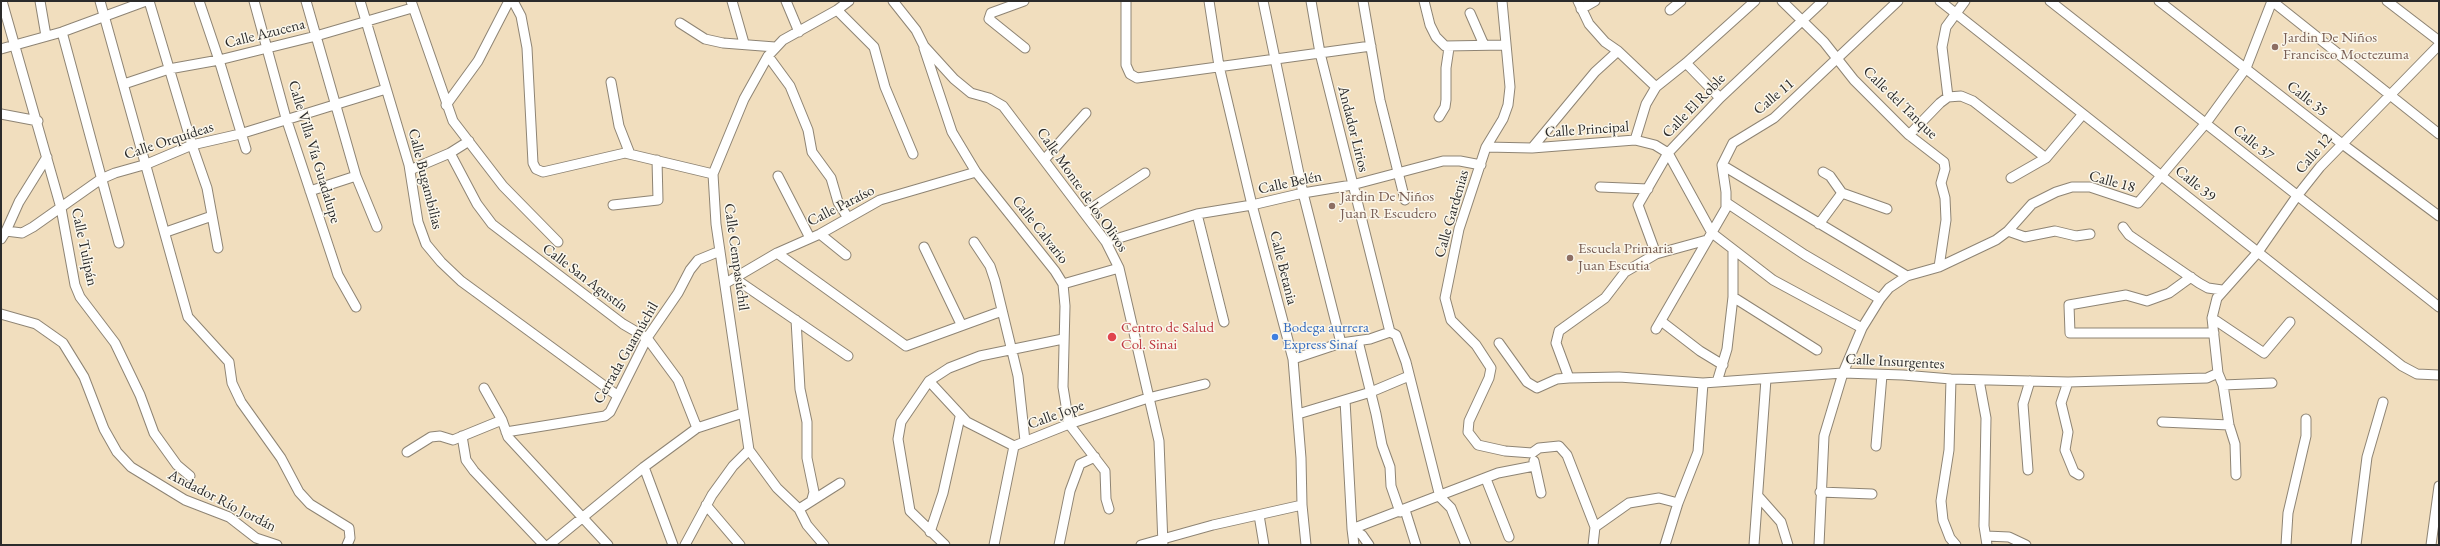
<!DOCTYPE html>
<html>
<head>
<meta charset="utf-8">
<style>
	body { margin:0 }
	#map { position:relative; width:2440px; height:546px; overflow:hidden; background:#f1debe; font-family:"EB Garamond",serif }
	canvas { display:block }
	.frame { position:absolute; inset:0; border:2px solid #2b2b2b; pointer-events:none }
</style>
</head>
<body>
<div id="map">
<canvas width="2440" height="546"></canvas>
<div class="frame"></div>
</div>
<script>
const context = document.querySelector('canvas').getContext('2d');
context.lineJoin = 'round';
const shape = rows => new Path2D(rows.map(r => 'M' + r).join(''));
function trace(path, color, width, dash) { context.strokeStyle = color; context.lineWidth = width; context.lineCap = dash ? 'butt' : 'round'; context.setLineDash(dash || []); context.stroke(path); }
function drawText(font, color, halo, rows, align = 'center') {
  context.font = font + ' "EB Garamond",serif'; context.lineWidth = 3; context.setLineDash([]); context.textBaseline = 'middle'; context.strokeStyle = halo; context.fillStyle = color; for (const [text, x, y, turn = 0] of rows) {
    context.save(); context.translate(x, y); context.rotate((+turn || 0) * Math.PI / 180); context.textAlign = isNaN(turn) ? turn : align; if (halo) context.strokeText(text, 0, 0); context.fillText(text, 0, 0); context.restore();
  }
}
const minor = shape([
	[2,1,61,208,75,285,80,297,115,343,140,395,154,433,177,465,190,476],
	[40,1,46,36],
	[100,1,188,317,229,362,232,383,241,402,281,458,299,492,310,504,349,528,350,538,347,545],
	[149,1,192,145,207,188,218,248],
	[199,1,219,60,246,149],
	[254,1,286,118,338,275,356,307],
	[306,1,356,176,377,227],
	[360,1,409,165,418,222,426,244,441,262,461,281,618,396],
	[411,1,453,121,503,186,558,242],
	[513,1,521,16,527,48,533,163,536,169,543,172,625,153,713,174],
	[732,1,744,43],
	[786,1,799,32],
	[893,1,916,30,924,46,954,79,971,93,989,98,1003,106,1106,242,1119,268,1159,441,1163,545],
	[1024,1,991,13,989,19,1025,48],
	[1126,1,1126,65,1130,74,1137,78,1371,46],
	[1209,1,1219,66,1252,205,1293,359,1301,458,1302,505,1306,545],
	[1263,1,1303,193,1341,343],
	[1311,1,1320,53,1390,332],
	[1363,1,1380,100,1405,200],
	[1424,1,1430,25,1436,37,1445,46,1505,45],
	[1502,1,1510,87,1508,105,1503,119,1486,147,1459,229,1445,298,1451,320,1476,345,1491,368,1489,378,1469,421,1468,432,1478,445,1505,451,1532,453,1539,448,1559,446,1567,455,1595,527,1593,545],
	[1578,1,1589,24,1605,42,1618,51,1656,87],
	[1782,1,1824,42,1854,80,1909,135,1944,162,1945,169,1941,183,1945,198,1946,220,1939,267],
	[1940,1,2402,366,2417,374,2439,375],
	[2050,1,2439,307],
	[2159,1,2341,143,2439,216],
	[2272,1,2439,134],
	[2387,1,2439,41],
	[1581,9,1595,1],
	[837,10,874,47,885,87,913,154],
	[1670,10,1681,1],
	[1470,13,1484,45],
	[680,23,705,39,723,43,775,47],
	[62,32,119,243],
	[924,48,952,132,976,172,1055,271,1063,284,1065,306,1063,387,1069,424,1105,471,1106,499,1109,509],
	[1,49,62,32,146,1],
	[768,56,790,86,808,130,812,152,831,178,838,202,848,218],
	[1686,63,1720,98],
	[611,82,619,126,630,154],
	[124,84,169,69,219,60,316,36,412,8],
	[1948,97,1942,47,1946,27,1965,1],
	[446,105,478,61,509,1],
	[1,114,38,121],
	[1439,117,1445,107,1446,100,1446,68,1449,48],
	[1909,135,1940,103,1948,97,1961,96,1973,101,2046,158],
	[1635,140,1646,104,1656,87,1686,63,1755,1],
	[1486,147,1532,148,1635,140,1655,145,1668,153,1712,233,1773,280,1862,328],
	[1532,148,1595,72,1618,51],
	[450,153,477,204,492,224,623,324,647,338,678,380,697,428],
	[1044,160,1086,113],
	[1722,165,1907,276],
	[410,170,450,153,469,141],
	[1823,172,1830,176,1842,193,1887,209],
	[778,176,810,238],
	[2011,178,2046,158,2083,114],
	[1600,187,1648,189],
	[310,191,356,176],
	[1727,203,1805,255,1880,299],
	[613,205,658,200,657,160],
	[1084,213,1145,173],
	[1197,214,1224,322],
	[1819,224,1842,193],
	[2123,227,2129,235,2199,283,2208,288,2222,290],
	[6,231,19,202,47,157],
	[2008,231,2025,237,2055,231,2076,236,2090,234],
	[166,232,212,216],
	[820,234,846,255],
	[1,239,6,231,22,233,33,227,101,179,115,173,147,164,192,145,240,134,386,89],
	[974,242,990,266,995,281,1018,376,1025,441],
	[1106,242,1197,214,1252,205,1303,193,1352,185,1443,161,1460,161,1481,165],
	[924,247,961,324],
	[777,253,906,346,1002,311],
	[1656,254,1638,205,1668,153,1720,98,1823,1],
	[2191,277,2169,293,2147,301,2126,295,2069,305,2070,333,2214,333],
	[734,278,848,356],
	[726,283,777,253,820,234,880,200,976,172],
	[1063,284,1119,268],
	[1733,297,1817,350],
	[1,314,36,324,63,343,84,377,104,429,117,452,131,467,185,500,229,517,256,538,277,545],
	[2212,318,2264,353,2290,322],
	[796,320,800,389,807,422,807,458,814,492,812,499],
	[1661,321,1700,351,1723,365],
	[1656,329,1726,208,1726,192,1722,165,1733,143,1774,118,1898,1],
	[1358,341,1376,414,1382,445,1390,467,1391,486,1400,512],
	[1499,343,1527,382,1537,388,1557,379,1569,378,1619,377,1703,383,1843,373,1903,375,1951,379,2068,382,2207,378,2218,373],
	[1293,359,1341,343,1370,339,1390,332,1396,335,1406,362,1440,497,1451,508,1466,545],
	[1569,378,1556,343,1559,331,1605,298,1625,272,1656,254,1707,240],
	[1951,379,1949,450,1941,501,1943,520,1950,538,1956,545],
	[1979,380,1986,418,1984,526,1987,545],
	[929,381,967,422,1014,446],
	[1717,382,1727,349,1733,297,1733,251],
	[2068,382,2061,403,2068,432,2065,450,2074,472,2079,475],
	[2223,385,2272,383],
	[484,388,502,420,508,437,608,545],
	[1345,400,1352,529,1354,545],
	[1298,414,1371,392,1409,376],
	[2162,422,2229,425],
	[506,432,605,416,610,412,647,338,678,293,690,270,698,260,720,251],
	[462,436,466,460,474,471,544,545],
	[1876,446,1882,375],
	[407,452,431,437,440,436,453,440,502,420],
	[1534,461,1541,493],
	[644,467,673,545],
	[2028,470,2023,404,2030,381],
	[2236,475,2235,444,2229,425,2223,385,2218,373,2212,318,2217,298,2258,252,2297,196,2320,167,2439,45],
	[1486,479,1509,537],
	[1820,492,1872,494],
	[1758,496,1781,522,1788,545],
	[706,505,740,545],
	[799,509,840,483],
	[1405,510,1416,545],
	[1259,515,1264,545],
	[1595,527,1629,503,1659,498,1678,503],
	[1352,529,1498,473,1534,466],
	[1352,529,1362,535,1369,545],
	[930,532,943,493,960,417],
	[1986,536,2009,537,2026,545],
	[549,545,644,467,697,428,743,413],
	[685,545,712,495,733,466,749,450],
	[824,545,807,525,799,509,777,488,749,450,716,224,713,174,744,99,768,56,783,40,837,10,849,1],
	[945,545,910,511,898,439,901,422,929,381,949,368,980,356,1063,339],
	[994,545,1014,446,1069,424,1148,398,1205,384],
	[1059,545,1070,491,1080,464,1095,457],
	[1141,545,1213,525,1302,505],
	[1665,545,1678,503,1698,452,1703,383],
	[1754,545,1766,379],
	[1819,545,1824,436,1843,373,1862,328,1880,299,1889,288,1907,276,1939,267,1996,240,2008,231,2032,204,2056,192,2072,187,2090,187,2138,203,2206,123,2246,68,2272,1],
	[2286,545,2288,513,2306,436,2306,419],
	[2356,545,2367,457,2383,402],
	[2431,545,2439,486]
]);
const markers = [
	[2275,47,4,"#8d6e63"],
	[1332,206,4,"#8d6e63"],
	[1570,258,4,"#8d6e63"],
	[1112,337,5,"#e0444e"],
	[1275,337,4,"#3f7fe0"]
];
const streetNames = [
	["Calle Azucena",265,34,-14],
	["Calle 11",1774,97,-40],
	["Calle 35",2307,99,38],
	["Calle del Tanque",1900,103,44],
	["Calle El Roble",1694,106,-46],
	["Andador Lirios",1353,129,76],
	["Calle Principal",1587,130,-4],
	["Calle Orquídeas",169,141,-18],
	["Calle 37",2253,143,39],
	["Calle Villa Vía Guadalupe",314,152,73],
	["Calle 12",2314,154,-49],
	["Calle Bugambilias",425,179,76],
	["Calle 18",2112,182,15],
	["Calle Belén",1290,183,-12],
	["Calle 39",2195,184,39],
	["Calle Monte de los Olivos",1082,190,55],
	["Calle Paraíso",841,206,-27],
	["Calle Gardenias",1452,214,-74],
	["Calle Calvario",1040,230,52],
	["Calle Tulipán",84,247,78],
	["Calle Cempasúchil",736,257,82],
	["Calle Betania",1283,268,76],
	["Calle San Agustín",585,278,37],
	["Cerrada Guamúchil",626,353,-60],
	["Calle Insurgentes",1895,362,3],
	["Calle Jope",1056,415,-20],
	["Andador Río Jordán",222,501,27]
];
const educationNames = [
	["Jardin De Niños",2283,38],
	["Francisco Moctezuma",2283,55],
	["Jardin De Niños",1340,197],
	["Juan R Escudero",1340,214],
	["Escuela Primaria",1578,249],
	["Juan Escutia",1578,266]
];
const healthNames = [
	["Centro de Salud",1121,328],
	["Col. Sinai",1121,345]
];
const shopNames = [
	["Bodega aurrera",1283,328],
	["Express Sinaí",1283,345]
];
trace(minor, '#8e8474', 11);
trace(minor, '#fff', 9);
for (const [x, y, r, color] of markers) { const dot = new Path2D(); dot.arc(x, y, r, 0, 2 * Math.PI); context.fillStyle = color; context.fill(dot); trace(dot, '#fbf7ec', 1.5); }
drawText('15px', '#2b2b2b', '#fbf7ec', streetNames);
drawText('15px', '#785e54', '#fbf7ec', educationNames, 'left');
drawText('15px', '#be3a42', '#fbf7ec', healthNames, 'left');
drawText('15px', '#366cbe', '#fbf7ec', shopNames, 'left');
</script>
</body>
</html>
